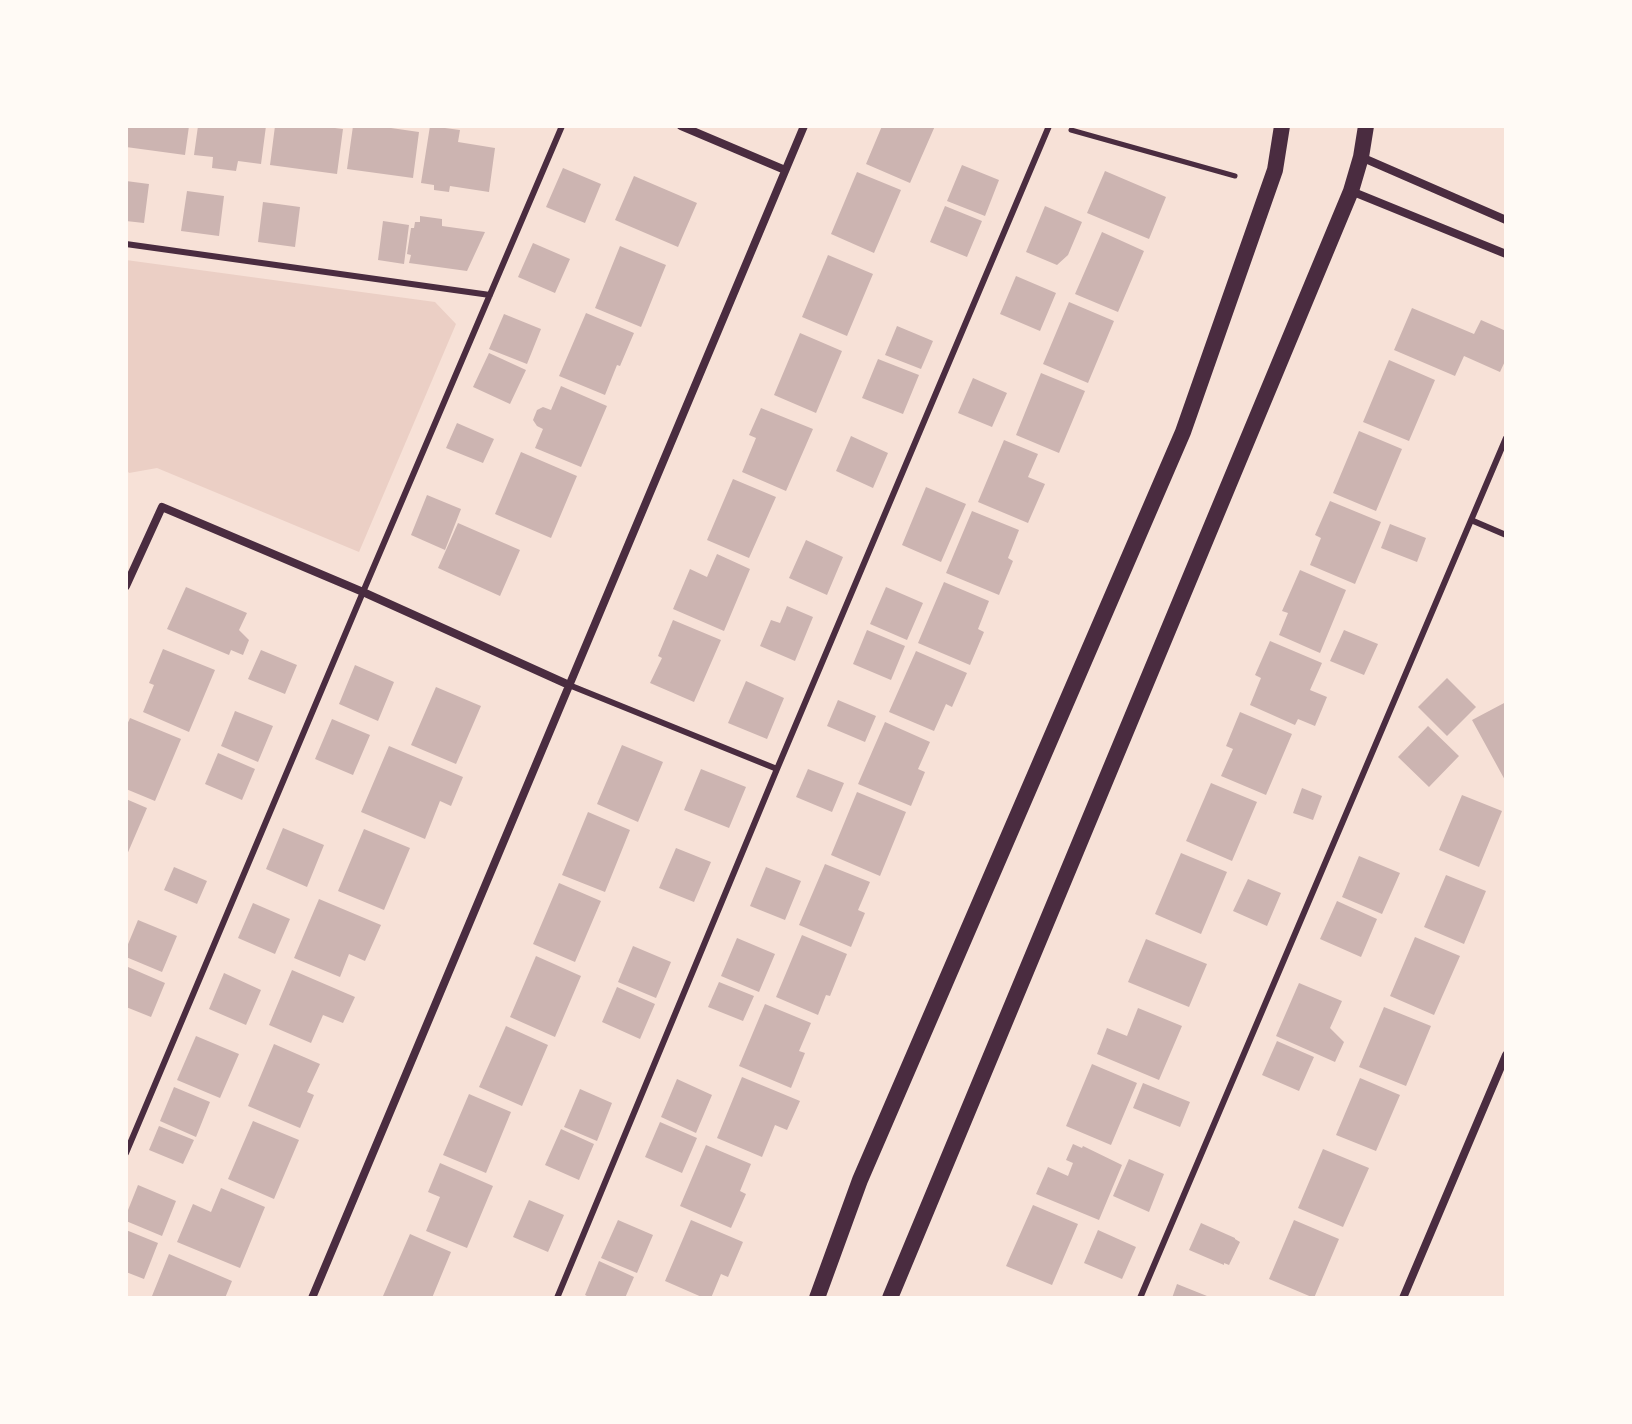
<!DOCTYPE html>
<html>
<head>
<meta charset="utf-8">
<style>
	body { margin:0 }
	#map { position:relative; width:1632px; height:1424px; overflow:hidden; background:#f7e1d7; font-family:"Titillium Web",sans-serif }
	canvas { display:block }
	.frame { position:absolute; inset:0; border:128px solid #fffaf5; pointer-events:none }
</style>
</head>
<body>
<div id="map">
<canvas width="1632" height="1424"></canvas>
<div class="frame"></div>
</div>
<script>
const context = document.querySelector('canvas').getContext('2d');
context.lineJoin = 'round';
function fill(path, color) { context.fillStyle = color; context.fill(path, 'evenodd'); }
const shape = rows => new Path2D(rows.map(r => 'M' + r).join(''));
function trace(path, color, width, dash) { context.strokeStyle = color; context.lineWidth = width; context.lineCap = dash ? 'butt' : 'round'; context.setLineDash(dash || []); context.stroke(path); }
const green = shape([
	[126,260,435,302,456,324,359,552,157,468,129,473,126,469]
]);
const building = shape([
	[126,126,189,126,185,155,126,147],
	[198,126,266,126,261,164,238,161,236,171,212,168,213,157,194,155],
	[275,126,319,126,343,129,337,174,270,165],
	[353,126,377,126,419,132,413,178,347,169],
	[430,126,460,130,458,142,495,148,489,192,450,186,449,192,434,190,434,185,421,183],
	[882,126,935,126,910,183,866,164],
	[962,165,999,180,985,216,947,201],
	[563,168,601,184,585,223,546,207],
	[1105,171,1166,197,1149,239,1087,213],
	[857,172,901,190,874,253,831,234],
	[634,176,697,203,678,247,615,220],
	[126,181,149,184,144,223,126,221],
	[187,191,224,196,219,236,181,231],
	[263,202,300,207,295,247,258,242],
	[945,206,982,221,967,257,930,242],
	[1045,206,1082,222,1068,255,1057,265,1026,252],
	[420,216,442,219,442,226,485,232,467,271,409,263,411,255,407,254,411,228,414,228,415,222,420,222],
	[383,221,409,225,404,264,378,260],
	[1102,232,1144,251,1118,312,1075,294],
	[533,243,570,259,555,293,518,277],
	[620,246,666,265,641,327,595,308],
	[828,255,873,274,847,336,802,317],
	[1016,276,1056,293,1040,331,1000,314],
	[1069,302,1114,321,1088,383,1043,364],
	[1412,308,1474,334,1481,320,1506,331,1506,359,1500,372,1464,356,1455,376,1394,350],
	[586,313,634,333,620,366,617,365,605,395,559,376],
	[504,314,541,329,527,364,489,349],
	[897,326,933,341,921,369,885,355],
	[800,333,842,351,816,413,774,395],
	[489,353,526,370,510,404,473,387],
	[878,359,919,375,903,414,862,398],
	[1389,360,1435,380,1409,441,1363,422],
	[1041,373,1085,391,1059,453,1016,435],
	[973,378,1007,393,992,427,958,413],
	[561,386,607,406,581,467,535,448,543,429,537,426,533,420,537,410,543,407,551,410],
	[761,408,813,429,786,491,742,472,756,438,749,435],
	[457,423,494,439,483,463,446,448],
	[1359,431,1402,449,1376,511,1333,493],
	[851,436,888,453,873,488,836,471],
	[1004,440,1038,454,1028,477,1045,484,1028,523,978,502],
	[521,452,577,476,551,538,495,514],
	[733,479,776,497,749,558,707,540],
	[926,487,966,504,941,562,902,545],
	[427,495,461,509,445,550,411,535],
	[1330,501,1381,522,1355,584,1310,565,1321,538,1315,535],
	[972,511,1019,530,1008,558,1013,561,999,595,946,573],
	[458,523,520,550,500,596,438,568],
	[1390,524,1426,538,1417,562,1381,548],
	[806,540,843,557,827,595,789,578],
	[717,554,750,569,724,631,673,609,690,569,707,577],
	[1300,570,1346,590,1320,653,1279,635,1288,613,1282,611],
	[944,582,989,601,978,629,984,632,970,665,918,643],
	[186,587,247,613,239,630,249,640,243,655,231,650,229,655,167,629],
	[886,587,923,603,907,640,870,624],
	[787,606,813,617,795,661,760,646,771,620,780,623],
	[673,620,721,640,694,702,650,683,662,658,658,656],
	[867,630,905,646,891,680,853,664],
	[1344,630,1378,644,1364,675,1330,661],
	[1270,641,1322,663,1310,690,1327,697,1315,726,1298,719,1295,725,1250,705,1261,678,1255,675],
	[163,649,215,670,189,732,143,712,154,685,149,683],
	[261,650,297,665,285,694,248,679],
	[916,651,967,673,952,707,946,704,934,731,889,712],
	[355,665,394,682,378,721,339,704],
	[1447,678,1476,707,1447,736,1418,707],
	[746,681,784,698,767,739,728,723],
	[436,687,481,706,456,764,411,745],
	[838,700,876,716,865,742,827,726],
	[1506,702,1506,782,1472,720],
	[235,711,273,726,258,762,221,746],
	[1240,712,1292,734,1266,795,1221,776,1233,749,1226,746],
	[130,718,181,739,155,801,126,789,126,727],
	[332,719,370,735,353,775,315,759],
	[885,722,930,742,918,769,925,772,911,806,858,784],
	[1428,726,1459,756,1429,787,1398,757],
	[622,745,663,762,638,822,597,804],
	[389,746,463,777,451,806,440,801,425,839,361,812],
	[218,753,255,769,242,800,205,784],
	[701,769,746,787,729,828,684,810],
	[808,769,844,783,832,812,796,797],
	[1211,783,1257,802,1232,861,1186,841],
	[1302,788,1322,796,1313,820,1293,813],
	[857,792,906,812,880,876,831,855],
	[1462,795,1502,811,1479,867,1439,850],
	[126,799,147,808,126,857],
	[588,812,630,830,605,892,562,875],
	[283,828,324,845,307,887,266,869],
	[364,829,410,848,384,910,338,891],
	[676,848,711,862,694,902,659,888],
	[1181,853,1227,872,1201,934,1155,914],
	[1359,856,1400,873,1382,914,1342,897],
	[825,864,870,882,858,910,865,913,851,947,799,925],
	[174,867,207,881,197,904,164,890],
	[766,867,801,881,785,920,750,906],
	[1446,875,1486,891,1464,944,1424,927],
	[1248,879,1281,893,1267,926,1233,911],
	[559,883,601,901,575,962,533,944],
	[319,899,381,925,365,961,349,954,340,977,294,958],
	[1337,901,1377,919,1361,957,1320,939],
	[253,903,290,919,275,954,238,938],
	[138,920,177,936,162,972,126,957,126,949],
	[802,935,847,954,830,996,826,995,818,1015,776,997],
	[1415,937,1460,956,1434,1015,1390,996],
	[737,938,775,954,759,992,721,976],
	[1146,939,1207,964,1189,1007,1128,982],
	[633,946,671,962,656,998,618,982],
	[536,956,581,976,555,1037,510,1017],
	[128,967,165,983,151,1017,126,1007,126,971],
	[292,970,355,997,343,1023,323,1015,311,1043,269,1025],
	[224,973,261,990,246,1025,209,1009],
	[719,982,754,996,743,1021,708,1007],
	[1299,983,1342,1001,1330,1028,1344,1042,1335,1062,1276,1036],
	[617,987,655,1004,640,1039,602,1022],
	[765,1004,811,1023,799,1051,805,1053,791,1088,739,1066],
	[1384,1007,1431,1026,1406,1086,1359,1067],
	[1138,1008,1182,1026,1159,1080,1097,1054,1107,1028,1127,1036],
	[506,1026,548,1045,522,1106,479,1087],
	[196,1036,239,1054,220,1098,177,1080],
	[1277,1041,1314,1057,1299,1091,1262,1075],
	[274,1044,320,1064,307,1092,314,1095,300,1128,248,1106],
	[1092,1064,1137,1083,1111,1145,1066,1126],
	[742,1077,800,1101,787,1130,775,1125,762,1157,717,1138],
	[1360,1078,1400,1095,1376,1151,1336,1135],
	[677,1079,712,1095,696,1133,661,1117],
	[1143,1083,1190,1102,1180,1127,1133,1108],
	[174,1087,210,1102,196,1137,160,1121],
	[580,1089,612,1103,597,1141,564,1127],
	[469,1094,511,1112,486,1173,443,1155],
	[253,1121,299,1140,274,1199,228,1179],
	[660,1122,697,1138,682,1173,645,1157],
	[159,1126,194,1140,183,1164,149,1150],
	[561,1129,594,1144,579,1180,545,1165],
	[1073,1144,1082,1148,1083,1146,1122,1165,1099,1220,1036,1194,1048,1167,1068,1176,1073,1163,1066,1160],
	[706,1145,751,1164,740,1191,746,1194,731,1228,680,1206],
	[1323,1149,1369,1168,1343,1227,1298,1208],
	[1129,1159,1164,1174,1149,1212,1113,1196],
	[440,1163,493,1186,467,1248,426,1231,440,1197,428,1192],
	[138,1185,176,1201,162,1236,126,1221,126,1215],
	[221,1188,265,1207,240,1268,177,1242,193,1204,211,1212],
	[529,1200,564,1215,548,1252,513,1237],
	[1033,1205,1078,1224,1052,1285,1006,1266],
	[618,1220,653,1235,637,1273,601,1258],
	[691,1220,743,1242,728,1277,721,1274,711,1298,704,1298,665,1281],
	[1294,1220,1339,1239,1314,1298,1269,1279],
	[1201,1223,1235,1238,1235,1239,1240,1242,1229,1265,1224,1263,1224,1265,1189,1250],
	[126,1230,158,1243,144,1279,126,1272],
	[1098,1230,1136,1247,1122,1279,1084,1263],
	[410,1234,451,1252,432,1298,387,1298,383,1296],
	[169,1254,232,1281,225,1298,157,1298,152,1296],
	[599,1261,634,1277,625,1298,591,1298,585,1295],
	[1177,1284,1212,1298,1172,1298]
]);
const path = shape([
	[1071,130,1235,176]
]);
const service = shape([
	[126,244,490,295],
	[1471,520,1506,535],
	[569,685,777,769],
	[126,1153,363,592,562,126],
	[557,1298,777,769,1049,126],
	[1140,1298,1506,438]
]);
const minor = shape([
	[681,126,785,170],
	[1361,157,1506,220],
	[1351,191,1506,254],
	[126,586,162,507,363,592,569,685],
	[312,1298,804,126],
	[1403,1298,1506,1055]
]);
const secondary = shape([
	[817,1298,860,1180,1183,432,1275,170,1282,126],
	[890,1298,1351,191,1361,157,1366,126]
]);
fill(green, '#ebcfc5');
fill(building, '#ccb4b1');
trace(path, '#4a2c40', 5);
trace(service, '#4a2c40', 6);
trace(minor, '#4a2c40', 8);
trace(secondary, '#4a2c40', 16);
</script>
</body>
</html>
